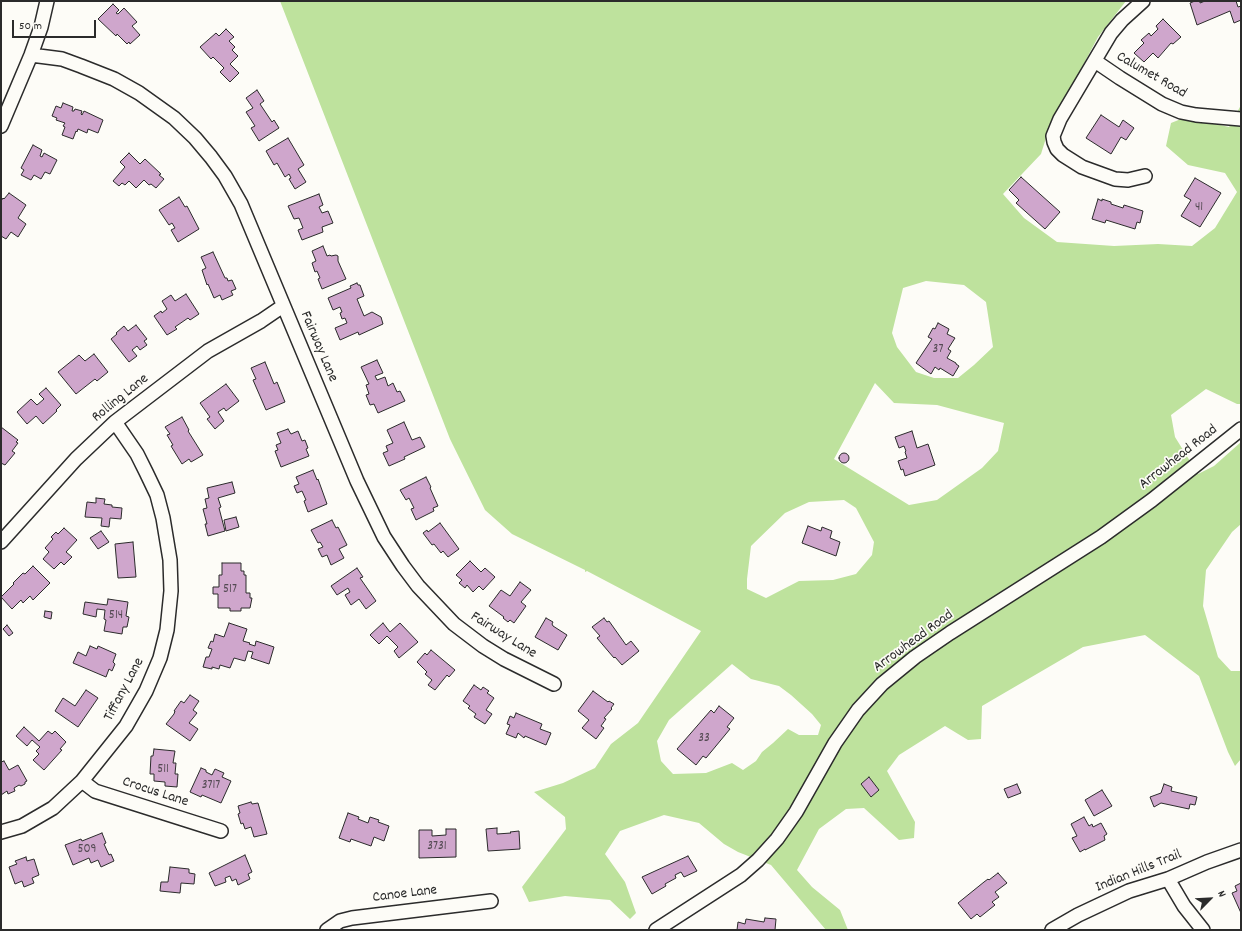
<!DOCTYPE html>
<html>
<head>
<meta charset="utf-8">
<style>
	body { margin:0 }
	#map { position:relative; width:1242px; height:931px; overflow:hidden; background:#fdfcf7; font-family:Dekko,sans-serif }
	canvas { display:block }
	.frame { position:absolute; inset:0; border:2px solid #2b2b2b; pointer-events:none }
	.north { position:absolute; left:1190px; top:879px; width:40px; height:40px; -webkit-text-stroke:3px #fdfcf7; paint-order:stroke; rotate:66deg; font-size:11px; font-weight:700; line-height:16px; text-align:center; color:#2b2b2b }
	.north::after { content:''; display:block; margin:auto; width:14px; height:18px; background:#2b2b2b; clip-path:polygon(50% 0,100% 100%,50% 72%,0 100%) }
	.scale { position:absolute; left:12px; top:20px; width:84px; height:18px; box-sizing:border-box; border:2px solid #2b2b2b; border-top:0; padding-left:5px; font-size:12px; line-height:14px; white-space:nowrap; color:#2b2b2b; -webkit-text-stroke:3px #fdfcf7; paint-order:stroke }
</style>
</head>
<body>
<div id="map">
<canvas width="1242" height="931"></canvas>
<div class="frame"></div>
<div class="north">N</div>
<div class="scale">50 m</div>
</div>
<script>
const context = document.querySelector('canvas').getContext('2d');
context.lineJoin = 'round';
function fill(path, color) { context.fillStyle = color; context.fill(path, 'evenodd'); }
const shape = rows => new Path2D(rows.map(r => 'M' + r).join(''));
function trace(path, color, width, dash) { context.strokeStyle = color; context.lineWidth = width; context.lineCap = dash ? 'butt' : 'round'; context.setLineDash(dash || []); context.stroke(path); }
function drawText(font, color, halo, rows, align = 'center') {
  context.font = font + ' Dekko,sans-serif'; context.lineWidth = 3.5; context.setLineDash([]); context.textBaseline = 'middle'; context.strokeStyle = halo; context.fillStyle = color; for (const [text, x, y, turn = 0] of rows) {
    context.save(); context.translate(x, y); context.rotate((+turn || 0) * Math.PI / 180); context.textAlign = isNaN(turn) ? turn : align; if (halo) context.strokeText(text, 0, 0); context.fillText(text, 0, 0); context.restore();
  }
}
const green = shape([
	[280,1,1126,1,1098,37,1062,105,1046,138,1041,154,1003,194,1024,218,1057,242,1114,246,1158,244,1192,246,1215,228,1237,192,1225,173,1188,165,1166,146,1171,123,1186,117,1229,127,1241,105,1241,404,1237,404,1206,389,1171,415,1175,437,1198,474,1214,466,1241,442,1241,524,1232,532,1206,570,1203,606,1218,657,1231,671,1241,671,1241,759,1235,766,1228,752,1199,676,1145,635,1083,647,982,706,981,739,968,740,945,726,899,755,887,771,915,822,914,838,899,840,864,808,846,809,819,829,797,870,812,887,840,910,848,930,826,930,771,865,738,852,724,844,699,823,664,815,620,831,605,854,625,882,636,913,630,919,610,900,565,896,529,902,522,887,566,829,565,817,534,792,563,783,595,768,611,744,638,723,701,631,587,571,585,572,585,570,512,534,485,510,450,439],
	[926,281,964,285,986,302,993,347,974,365,958,378,934,378,916,372,897,347,892,333,903,288],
	[875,383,894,403,937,405,1004,423,998,451,982,468,937,500,909,505,834,459],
	[844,500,856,508,874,542,872,555,856,574,833,580,799,581,766,598,747,589,747,579,751,546,785,513,809,502],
	[732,664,751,679,779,686,791,695,812,714,821,725,818,735,799,735,788,729,773,743,762,752,756,761,743,770,732,763,706,773,673,774,661,761,657,741,669,720]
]);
const building = shape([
	[1195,1,1200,1,1200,3,1205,1,1236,1,1238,7,1241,6,1241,20,1234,23,1230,11,1197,25,1190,3,1195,1],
	[113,4,119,10,116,13,118,14,124,8,137,22,132,26,140,35,130,44,129,42,127,44,117,34,116,36,98,19,113,4],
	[1163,19,1181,37,1173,44,1171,43,1158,58,1153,53,1144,62,1134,53,1144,43,1141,40,1149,33,1151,36,1158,29,1156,26,1163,19],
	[226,29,234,37,229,41,235,47,232,50,238,56,230,64,239,73,230,82,220,72,224,68,213,57,211,59,200,47,216,33,219,36,226,29],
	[257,90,264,101,260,104,272,122,274,120,279,128,259,141,251,128,255,126,246,112,253,108,246,98,257,90],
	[63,103,73,107,72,111,74,111,75,109,82,111,81,114,82,115,84,111,103,120,98,133,88,129,87,133,78,129,77,132,76,131,73,139,62,135,65,127,63,126,65,123,56,120,57,118,52,116,56,106,61,108,63,103],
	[1101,115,1119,127,1123,120,1134,128,1126,140,1121,137,1111,154,1086,138,1101,115],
	[288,138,304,165,298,169,306,182,295,189,289,179,291,178,289,174,285,177,277,163,274,165,266,151,288,138],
	[33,145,42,150,40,156,42,157,44,153,57,160,50,174,45,172,41,179,34,175,31,180,21,175,24,170,21,168,33,145],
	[129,153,140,164,145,159,161,174,159,175,164,179,156,188,151,184,149,185,144,180,136,188,129,181,125,185,122,183,119,186,113,181,125,167,120,162,129,153],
	[1021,177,1060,212,1045,229,1016,203,1019,200,1009,190,1021,177],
	[1195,178,1221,193,1200,227,1181,216,1191,200,1184,196,1195,178],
	[9,193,26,205,18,218,26,224,18,237,11,232,6,239,1,236,1,201,3,198,4,199,9,193],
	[319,194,323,205,319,207,322,213,328,211,333,223,322,227,323,232,302,240,298,230,303,228,299,218,294,219,288,206,319,194],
	[179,197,185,207,187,206,199,229,178,242,171,230,175,228,172,223,169,225,159,210,179,197],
	[1098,199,1102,201,1102,199,1111,202,1111,204,1123,208,1124,205,1143,211,1140,223,1137,222,1135,229,1106,220,1105,223,1092,219,1098,199],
	[323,246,327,256,330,255,331,256,336,255,338,256,338,261,346,279,322,289,318,279,320,278,317,271,315,272,312,263,316,261,312,251,323,246],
	[213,252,225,278,227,278,228,281,232,280,236,289,231,291,233,295,222,300,220,295,214,298,208,284,207,285,202,270,206,268,201,257,213,252],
	[357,283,358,285,360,285,364,296,357,299,364,316,372,312,381,317,383,324,359,335,358,332,340,340,335,328,347,323,345,318,342,319,340,313,342,312,340,307,333,310,328,298,351,288,350,286,357,283],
	[186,294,199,314,190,320,188,318,175,327,177,329,167,335,154,316,161,311,162,313,167,309,162,301,171,295,175,301,186,294],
	[938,323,949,329,947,334,955,338,948,349,951,351,947,358,956,363,956,364,959,366,953,376,940,368,939,370,935,367,931,374,916,363,932,339,928,337,933,328,935,329,938,323],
	[136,325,147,339,144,341,147,345,140,350,137,346,132,350,137,356,129,362,111,339,117,334,116,333,124,326,128,331,136,325],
	[94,354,108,372,97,381,95,379,76,394,58,372,79,355,85,361,94,354],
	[377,360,383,373,375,376,377,380,385,377,388,386,393,383,397,392,400,391,405,401,378,413,374,404,370,405,366,395,369,394,366,385,369,384,361,367,377,360],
	[265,362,274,384,277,382,285,402,266,410,253,380,256,379,251,368,265,362],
	[226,384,239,401,226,411,224,408,218,412,224,421,215,429,207,419,210,417,200,403,226,384],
	[46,388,61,405,56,410,57,411,43,424,36,416,27,424,17,412,31,399,37,405,44,399,39,394,46,388],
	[182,417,189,430,188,431,203,455,191,462,189,459,182,464,171,446,173,445,167,435,170,434,165,427,182,417],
	[404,422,412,440,420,437,425,447,404,457,405,459,389,466,383,453,388,451,386,446,393,443,387,430,404,422],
	[1,427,18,440,16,442,18,443,12,451,15,453,5,465,1,463,1,427],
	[288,429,291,434,298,431,302,441,305,440,308,448,306,449,309,456,281,467,275,451,278,450,276,445,281,443,277,433,288,429],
	[912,431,917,448,928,444,935,465,905,476,903,469,901,470,898,461,907,458,905,452,906,451,904,446,899,448,895,437,912,431],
	'839 458a5 5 0 1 1 10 0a5 5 0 1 1-10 0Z',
	[313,470,317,480,318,479,327,504,308,512,304,501,306,500,302,491,297,493,294,486,299,484,296,477,313,470],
	[426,477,431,487,430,488,438,506,433,508,434,511,416,520,411,509,414,508,409,498,406,500,400,490,426,477],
	[232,482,235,493,218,498,221,507,219,508,225,531,208,536,205,524,207,524,203,509,207,508,205,499,209,498,207,488,232,482],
	[96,498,105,499,104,504,112,505,112,507,122,508,121,519,110,518,109,527,101,526,102,518,85,517,87,502,96,503,96,498],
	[236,517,239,527,226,531,224,520,236,517],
	[332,520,336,528,338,527,347,545,339,549,344,558,331,565,327,555,322,557,318,549,323,547,320,542,318,543,311,530,332,520],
	[440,523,459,549,448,557,443,551,441,553,434,544,432,545,423,533,427,530,428,532,440,523],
	[808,526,821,531,822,527,832,531,830,538,840,542,836,556,802,543,808,526],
	[64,528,77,540,66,552,72,557,64,565,61,562,54,569,43,559,49,552,45,548,53,539,51,537,56,532,58,534,64,528],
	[101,531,109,542,98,549,90,538,101,531],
	[133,542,136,577,118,578,115,544,133,542],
	[470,561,481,572,485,568,495,577,483,590,479,586,473,592,467,585,465,588,459,583,462,580,456,575,470,561],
	[222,563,241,563,241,571,244,571,244,575,246,575,246,593,250,593,250,598,252,598,250,608,241,608,241,611,230,611,230,608,218,608,218,594,213,594,213,587,219,587,219,575,222,575,222,563],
	[33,566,50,583,33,600,30,596,23,603,21,600,12,609,1,597,14,584,13,583,23,573,25,574,33,566],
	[357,568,363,577,360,578,376,601,366,609,359,599,351,605,345,595,350,592,348,588,337,595,331,586,357,568],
	[520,582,531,590,521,602,526,606,514,623,510,620,508,622,503,618,504,617,489,606,501,590,510,596,520,582],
	[108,599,128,602,126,616,129,617,127,627,123,627,122,634,104,631,106,620,104,619,105,610,97,609,96,617,83,614,85,602,107,605,108,599],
	[45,611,52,612,51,619,44,617,45,611],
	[546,618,553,622,552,624,553,626,567,635,558,650,535,637,546,618],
	[604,618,607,622,609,621,626,645,631,641,639,651,622,665,615,657,614,658,597,638,600,636,592,627,604,618],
	[229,623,247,629,243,641,250,643,249,644,255,646,256,641,274,647,269,664,251,658,253,652,248,651,245,661,234,658,230,668,220,665,219,669,212,667,212,669,203,667,206,657,209,657,212,649,208,648,211,641,213,642,215,634,224,637,229,623],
	[383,623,390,632,400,623,418,642,399,658,394,651,398,647,387,636,379,644,370,635,383,623],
	[7,625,13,633,9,636,3,629,7,625],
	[90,646,97,649,98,646,116,654,113,662,115,664,112,671,109,669,106,677,73,663,78,652,86,656,90,646],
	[431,650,455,670,449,677,447,675,435,690,428,685,432,680,425,674,427,672,417,662,425,653,427,655,431,650],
	[474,685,481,690,483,687,489,691,487,693,494,698,486,710,492,714,485,724,474,717,476,714,468,708,470,706,463,701,474,685],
	[86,690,98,698,78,727,55,711,63,698,75,706,86,690],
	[593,691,608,702,609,701,614,704,611,708,612,709,604,718,606,719,601,726,604,728,596,739,582,728,589,720,578,711,593,691],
	[190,695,199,701,193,710,197,713,189,723,198,729,190,741,166,724,174,714,175,711,174,711,181,701,184,703,190,695],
	[719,706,734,718,727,727,730,729,706,758,703,756,696,765,677,749,711,710,714,713,719,706],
	[516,713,542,724,540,729,551,733,546,745,525,736,524,738,518,733,516,738,506,734,510,725,507,724,510,716,514,718,516,713],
	[24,727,39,741,48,731,52,734,55,731,66,742,60,749,62,750,44,770,33,760,39,754,36,751,40,747,32,740,27,746,16,736,24,727],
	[154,749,175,751,173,763,176,763,175,774,178,774,177,787,165,786,165,782,154,781,154,774,150,774,151,756,153,756,154,749],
	[4,761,9,770,18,765,27,781,25,782,25,784,21,786,19,785,14,788,15,791,8,794,7,791,1,795,1,762,4,761],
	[201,768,206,770,206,772,212,775,215,769,224,773,222,777,231,781,221,803,202,795,201,797,190,792,201,768],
	[869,777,879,790,871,797,861,784,869,777],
	[1017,784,1021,793,1008,798,1004,789,1017,784],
	[1164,784,1172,787,1171,791,1197,797,1195,805,1190,804,1189,809,1161,803,1154,807,1150,797,1161,793,1164,784],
	[1102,790,1112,806,1094,816,1085,800,1102,790],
	[251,802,252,804,258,803,267,834,254,837,251,827,245,829,243,823,241,824,238,814,240,813,238,806,251,802],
	[348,813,359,817,358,819,368,823,370,817,379,820,378,822,389,826,384,841,374,837,371,846,351,839,350,842,339,838,348,813],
	[1084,817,1089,826,1092,824,1093,827,1101,823,1107,834,1104,836,1105,840,1085,850,1085,849,1080,852,1072,838,1077,836,1071,824,1084,817],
	[497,828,497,834,511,833,510,832,519,831,520,849,488,851,486,829,497,828],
	[446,829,456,829,456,857,419,858,419,830,432,830,432,836,446,835,446,829],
	[102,833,106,843,104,844,109,855,111,854,114,861,101,867,98,860,91,863,89,858,73,865,65,845,81,839,82,841,102,833],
	[245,855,252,872,248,874,250,879,238,885,236,879,232,881,230,876,225,878,226,882,215,886,209,873,245,855],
	[688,856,697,871,684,877,681,872,675,875,676,878,665,884,666,886,652,894,642,877,688,856],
	[26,857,27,861,34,859,39,875,32,878,34,883,24,887,22,881,15,884,9,867,17,864,15,861,26,857],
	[170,867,189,869,189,873,195,874,194,884,181,883,180,893,160,891,161,882,168,882,170,867],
	[998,873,1007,883,995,892,999,897,992,902,995,905,980,917,977,914,971,919,958,903,984,882,988,879,989,880,998,873],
	[1241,883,1241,913,1232,893,1237,891,1235,886,1241,883],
	[765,918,776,919,775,930,737,930,738,922,745,924,746,919,764,922,765,918]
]);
const street = shape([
	[1143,1,1122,20,1111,33,1060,119,1053,136,1054,142,1057,149,1063,155,1082,167,1115,179,1128,180,1145,176],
	[31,55,62,59,81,66,114,79,139,93,174,118,195,138,211,157,225,176,241,204,357,481,384,537,403,566,418,586,454,624,483,646,504,659,554,684],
	[1095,61,1120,78,1162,104,1181,112,1196,115,1241,119],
	[1,126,31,55,41,27,47,1],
	[1,542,76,459,115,422,208,351,261,321,283,306],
	[82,781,95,791,221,831],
	[1,832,22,826,53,808,82,781,126,726,146,691,160,658,167,630,171,591,170,560,163,518,157,495,146,472,137,454,115,422],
	[1168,879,1184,906,1203,930],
	[327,930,340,921,352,918,491,901],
	[656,930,741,875,758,860,777,839,796,812,835,743,858,710,882,684,915,657,950,633,1101,537,1152,500,1241,429],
	[1052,930,1078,915,1129,891,1168,879,1207,862,1241,850]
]);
const numberNames = [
	["41",1199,208],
	["37",938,350],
	["517",230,590],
	["514",116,616],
	["33",704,739],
	["511",163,770],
	["3717",211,786],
	["3731",437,847],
	["509",87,850]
];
const streetNames = [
	["Calumet Road",1151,76,30],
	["Fairway Lane",318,347,67],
	["Rolling Lane",121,399,-39],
	["Arrowhead Road",1179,458,-38],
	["Fairway Lane",503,636,32],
	["Arrowhead Road",914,642,-36],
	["Tiffany Lane",125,690,-62],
	["Crocus Lane",155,793,18],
	["Indian Hills Trail",1139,872,-22],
	["Canoe Lane",405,895,-7]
];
fill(green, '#bee29d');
fill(building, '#cfa6cc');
trace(building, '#2b2b2b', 1);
trace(street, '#2b2b2b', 16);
trace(street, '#fdfcf7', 13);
drawText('13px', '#544a53', null, numberNames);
drawText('15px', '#2b2b2b', '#fdfcf7', streetNames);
</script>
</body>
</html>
